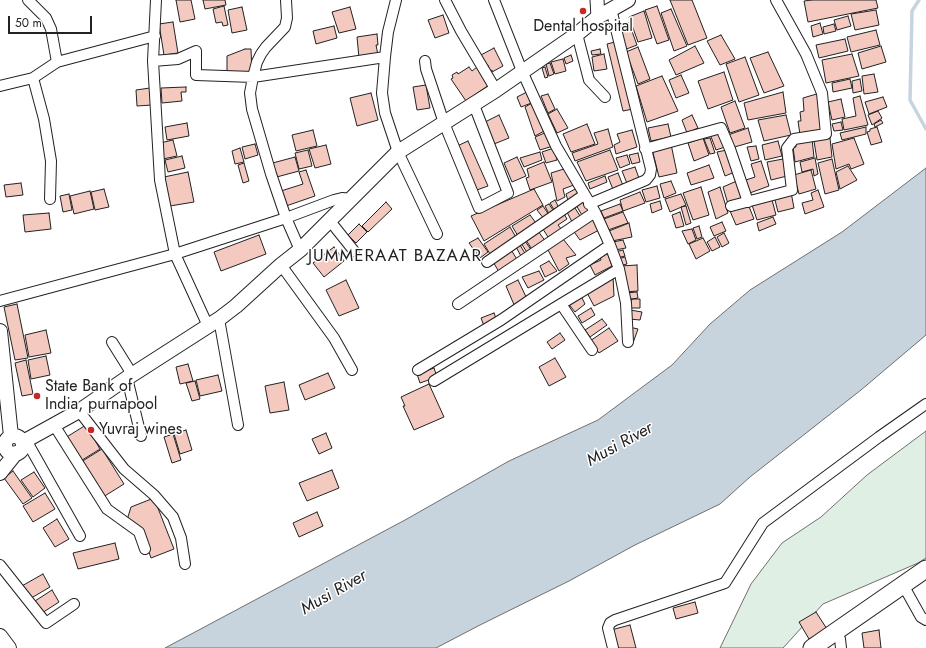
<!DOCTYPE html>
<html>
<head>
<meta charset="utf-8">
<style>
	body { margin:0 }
	#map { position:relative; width:926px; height:648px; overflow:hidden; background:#fff; font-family:Jost,sans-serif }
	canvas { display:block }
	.scale { position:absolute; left:8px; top:16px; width:84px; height:18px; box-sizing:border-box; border:2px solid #222; border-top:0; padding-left:5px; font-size:12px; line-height:14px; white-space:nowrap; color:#222; -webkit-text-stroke:3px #fff; paint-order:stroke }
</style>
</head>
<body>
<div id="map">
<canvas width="926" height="648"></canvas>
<div class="scale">50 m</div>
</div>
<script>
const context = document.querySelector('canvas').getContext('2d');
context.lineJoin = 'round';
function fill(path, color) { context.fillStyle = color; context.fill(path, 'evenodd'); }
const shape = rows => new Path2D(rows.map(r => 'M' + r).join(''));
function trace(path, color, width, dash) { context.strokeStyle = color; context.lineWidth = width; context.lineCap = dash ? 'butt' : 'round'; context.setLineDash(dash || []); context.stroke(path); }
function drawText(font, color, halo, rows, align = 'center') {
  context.font = font + ' Jost,sans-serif'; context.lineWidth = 3; context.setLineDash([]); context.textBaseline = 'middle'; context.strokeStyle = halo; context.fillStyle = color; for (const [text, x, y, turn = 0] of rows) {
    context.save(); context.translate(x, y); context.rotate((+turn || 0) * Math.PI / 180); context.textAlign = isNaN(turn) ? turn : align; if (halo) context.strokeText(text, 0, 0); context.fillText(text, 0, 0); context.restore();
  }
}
const green = shape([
	[926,431,926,558,918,563,823,604,783,648,720,648,751,584,782,543,821,517,867,475,926,431]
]);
const water = shape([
	[926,168,926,335,861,390,750,477,720,504,635,545,569,581,480,625,436,648,165,648,405,520,509,461,598,420,672,365,710,324,750,290,842,232,926,168]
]);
const stream = shape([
	[919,0,912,11,910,100,926,129]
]);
const building = shape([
	[176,0,191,0,195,19,180,22,176,0],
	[203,0,225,0,226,5,205,9,203,0],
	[670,0,692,0,707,38,688,45,670,0],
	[812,0,876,0,878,8,808,22,804,1,812,0],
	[224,6,228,25,223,26,222,22,216,23,213,9,224,6],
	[657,6,669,40,657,44,645,10,657,6],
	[242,7,247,30,232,33,228,10,242,7],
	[350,7,356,29,339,33,332,12,350,7],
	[671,9,687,46,674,51,661,13,671,9],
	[876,10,879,25,855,30,851,14,876,10],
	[644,11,652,38,638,42,629,17,644,11],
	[443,15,449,33,435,38,428,20,443,15],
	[848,16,851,26,837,30,834,20,848,16],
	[173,22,178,53,164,55,159,24,173,22],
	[629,23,637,45,624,50,617,27,629,23],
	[820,23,823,34,813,37,811,26,820,23],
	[834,24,836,31,824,34,823,27,834,24],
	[334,26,337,38,316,44,313,31,334,26],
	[876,30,880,45,851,52,847,37,876,30],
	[377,34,378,45,376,45,378,55,359,58,357,37,377,34],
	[721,35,735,59,720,65,707,41,721,35],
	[845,39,848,51,819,58,816,45,845,39],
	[615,42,633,109,623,111,607,44,615,42],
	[695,46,704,63,676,75,669,60,695,46],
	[881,46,886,62,862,69,858,53,881,46],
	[638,47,650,79,638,84,626,52,638,47],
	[494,48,503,66,492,72,492,70,488,72,486,69,489,68,488,65,484,67,479,56,494,48],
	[245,49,251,49,252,73,227,74,227,56,245,49],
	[600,49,601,54,592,55,591,51,600,49],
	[768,52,784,86,764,93,750,58,768,52],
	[604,54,607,69,594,71,592,57,604,54],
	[852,54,859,76,826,83,822,60,852,54],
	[571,55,573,61,566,64,564,58,571,55],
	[745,57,759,95,739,102,726,64,745,57],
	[563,59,566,71,555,74,551,62,563,59],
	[550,63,554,74,549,76,546,64,550,63],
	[469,67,472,71,477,67,489,85,466,101,451,79,453,78,452,75,457,72,458,74,469,67],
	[545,67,548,77,545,78,542,68,545,67],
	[724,72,733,100,708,109,698,81,724,72],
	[874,74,878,92,864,94,862,76,874,74],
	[681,75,689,93,676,98,669,80,681,75],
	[662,76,678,111,647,122,636,86,662,76],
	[850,79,852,88,833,92,832,83,850,79],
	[860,79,862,91,853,93,852,81,860,79],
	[426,85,430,108,417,110,413,87,426,85],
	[186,87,186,92,181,92,182,101,162,103,161,88,186,87],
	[150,88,152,105,137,106,136,90,150,88],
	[529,91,534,102,521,107,517,97,529,91],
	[783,92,786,113,748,120,744,103,783,92],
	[371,93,378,120,357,126,350,98,371,93],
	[820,93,824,132,800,135,798,121,801,121,800,112,804,111,803,98,820,93],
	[548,94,555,109,548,113,541,96,548,94],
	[860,96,868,125,844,130,842,119,856,116,853,98,860,96],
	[883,97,887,107,869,114,865,102,883,97],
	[841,99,845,117,832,120,828,102,841,99],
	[735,101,745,128,730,133,721,107,735,101],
	[532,103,546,130,535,136,525,107,532,103],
	[557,109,568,128,557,133,548,114,557,109],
	[878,111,882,118,872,125,868,115,878,111],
	[499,115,509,138,494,144,485,122,499,115],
	[692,115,698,128,687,133,682,120,692,115],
	[786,115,791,135,764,141,758,120,786,115],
	[881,120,883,123,875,127,874,124,881,120],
	[841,122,843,130,834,131,832,124,841,122],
	[187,123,189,136,167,140,165,127,187,123],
	[587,124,595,144,571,152,563,134,587,124],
	[668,124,671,137,651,141,648,128,668,124],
	[866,127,866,134,842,140,840,133,866,127],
	[877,127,882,142,871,145,867,132,870,131,870,129,877,127],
	[748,128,752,142,731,148,728,135,748,128],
	[608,129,613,147,575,161,572,153,598,144,594,133,608,129],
	[313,130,317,146,296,151,292,135,313,130],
	[632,130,637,147,616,154,614,145,620,142,617,134,632,130],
	[720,131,725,147,716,150,710,134,720,131],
	[547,132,553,146,540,150,535,137,547,132],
	[703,138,709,155,694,161,688,143,703,138],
	[710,138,715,153,710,154,704,139,710,138],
	[830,138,832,157,817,160,814,141,830,138],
	[854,138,864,164,851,169,849,164,836,169,832,144,854,138],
	[812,139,814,157,795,162,793,147,796,147,795,140,812,139],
	[173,140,177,156,163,159,160,143,173,140],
	[468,141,488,186,474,191,455,147,468,141],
	[778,141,782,156,765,160,762,145,778,141],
	[255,144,258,155,245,159,242,147,255,144],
	[671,144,677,173,659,177,652,149,671,144],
	[326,145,331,164,315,168,309,149,326,145],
	[756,146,759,159,751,161,747,147,756,146],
	[240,148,244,162,235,164,232,151,240,148],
	[554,148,557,160,546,163,542,152,554,148],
	[308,150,312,166,299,169,295,153,308,150],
	[610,150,618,170,586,181,577,162,610,150],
	[727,150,735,172,725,176,717,152,727,150],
	[540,152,542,160,524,167,520,158,540,152],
	[638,153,640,162,632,164,629,155,638,153],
	[627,155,630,164,620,168,616,158,627,155],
	[182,156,185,168,168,172,165,160,182,156],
	[295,157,299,171,273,178,269,164,295,157],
	[517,157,526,176,512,182,504,163,517,157],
	[815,158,818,174,814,176,813,169,802,172,800,162,815,158],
	[783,159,787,176,771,180,767,162,783,159],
	[832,159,839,190,825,194,818,163,832,159],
	[761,161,769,186,747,194,743,181,755,177,751,164,761,161],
	[544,162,552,182,530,190,526,178,529,177,527,169,544,162],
	[244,163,249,181,243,183,238,165,244,163],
	[709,165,714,178,691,185,687,173,709,165],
	[848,166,857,180,840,189,836,172,848,166],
	[635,167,640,181,628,186,622,171,635,167],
	[567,168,574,185,563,189,565,197,557,201,551,173,567,168],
	[306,170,315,196,286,206,281,191,303,184,299,172,306,170],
	[811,170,816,189,799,194,794,175,811,170],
	[188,172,194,202,170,206,164,177,188,172],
	[618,173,624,188,614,192,608,177,618,173],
	[605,176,607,182,590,189,588,183,605,176],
	[739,180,746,198,728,204,723,187,739,180],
	[671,181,676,193,664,198,660,184,671,181],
	[21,183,23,195,6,197,4,185,21,183],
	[657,186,660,198,646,202,642,190,657,186],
	[701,187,709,215,693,220,683,193,701,187],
	[720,187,728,213,716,219,708,192,720,187],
	[577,188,581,195,569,204,566,194,577,188],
	[104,189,109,207,95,210,91,192,104,189],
	[534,189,543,205,484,241,471,216,534,189],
	[818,190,824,207,805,214,802,203,813,200,811,193,818,190],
	[90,191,94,209,74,214,70,196,90,191],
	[640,192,645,203,623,211,620,200,640,192],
	[791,192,794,208,778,212,774,196,791,192],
	[69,194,72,210,63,212,60,196,69,194],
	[681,194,686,205,670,212,665,199,681,194],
	[771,196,776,215,757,220,751,202,771,196],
	[555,200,560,210,556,213,550,203,555,200],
	[584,201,591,212,583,217,576,205,584,201],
	[660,201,662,209,652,213,650,204,660,201],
	[386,202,392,209,368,232,362,226,386,202],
	[549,204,555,213,550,216,545,206,549,204],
	[620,204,623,211,604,218,601,211,620,204],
	[748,204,754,219,736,225,730,211,748,204],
	[573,205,582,219,573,224,566,210,573,205],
	[543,206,549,215,544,219,537,210,543,206],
	[686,206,691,223,686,225,681,207,686,206],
	[563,212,567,219,558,225,562,230,548,237,541,226,563,212],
	[623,212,628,223,608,230,604,219,623,212],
	[680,212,684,226,676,228,672,215,680,212],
	[49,213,51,229,25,232,23,215,49,213],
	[530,215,536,223,518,236,512,226,530,215],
	[593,216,601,229,580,240,572,229,593,216],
	[773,217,776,224,759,231,757,223,773,217],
	[722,222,726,231,714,236,710,227,722,222],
	[629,223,632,237,612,241,609,231,629,223],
	[359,224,367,232,356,243,348,235,359,224],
	[699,226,702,237,697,239,693,228,699,226],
	[510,227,517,239,490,254,484,244,510,227],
	[692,229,696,240,688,244,682,231,692,229],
	[538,231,546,242,533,251,526,240,538,231],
	[724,233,729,243,722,247,717,237,724,233],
	[259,235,266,254,221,271,214,252,259,235],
	[715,237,720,247,712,251,707,242,715,237],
	[478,238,488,252,480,258,469,243,478,238],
	[703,238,710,251,696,259,689,244,703,238],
	[563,239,576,255,566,258,569,264,559,271,547,248,563,239],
	[623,240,626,248,615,250,613,242,623,240],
	[525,241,532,251,528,254,521,243,525,241],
	[520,245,526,255,522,258,516,247,520,245],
	[334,247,344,261,324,277,313,263,334,247],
	[510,248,518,261,499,272,492,260,510,248],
	[623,250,625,256,617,258,615,252,623,250],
	[607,252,612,266,595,275,590,265,601,260,599,254,607,252],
	[625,257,627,264,619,266,618,259,625,257],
	[549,261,557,271,545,277,540,266,549,261],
	[637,265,638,291,625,292,621,266,637,265],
	[539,271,544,280,528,288,522,277,539,271],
	[613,276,614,296,594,306,586,291,613,276],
	[346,280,359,308,339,316,326,290,346,280],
	[518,280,528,301,515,307,506,286,518,280],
	[637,292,638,298,627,300,626,293,637,292],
	[580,294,585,304,575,312,567,302,580,294],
	[631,299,640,299,640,308,631,308,631,299],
	[17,304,28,358,15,360,4,307,17,304],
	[591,308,595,315,582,323,578,316,591,308],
	[630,310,642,312,640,320,629,319,630,310],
	[494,313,497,321,484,326,481,318,494,313],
	[602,319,607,325,590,337,585,330,602,319],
	[629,327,638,329,633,343,629,341,629,327],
	[609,328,618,341,599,353,590,341,609,328],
	[46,330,51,353,29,357,25,335,46,330],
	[560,333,565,340,552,349,547,342,560,333],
	[46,356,50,375,31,379,28,360,46,356],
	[555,358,566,377,549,386,539,367,555,358],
	[26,360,33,394,22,396,15,363,26,360],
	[188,364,193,381,180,384,176,367,188,364],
	[434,368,437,377,420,383,417,374,434,368],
	[328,373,335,388,305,400,299,385,328,373],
	[218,375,222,391,200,396,196,380,218,375],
	[195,381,200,399,192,401,186,383,195,381],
	[284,382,289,410,270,413,265,386,284,382],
	[429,384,444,417,414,430,403,406,405,406,401,397,429,384],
	[86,425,100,449,79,462,65,438,86,425],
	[186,430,192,450,180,454,174,434,186,430],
	[326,433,332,448,319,454,312,439,326,433],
	[173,434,181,460,172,463,164,437,173,434],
	[102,449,124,484,103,497,81,462,102,449],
	[332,470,339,488,307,501,299,483,332,470],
	[13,471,32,498,23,504,4,478,13,471],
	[34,472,45,488,33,497,21,480,34,472],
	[45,493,55,509,33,522,23,506,45,493],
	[154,498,174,549,151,558,140,527,127,520,131,507,154,498],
	[317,512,323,526,299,537,293,523,317,512],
	[57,519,69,539,55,547,43,528,57,519],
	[115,543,119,559,78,569,73,553,115,543],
	[43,574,50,587,28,600,20,587,43,574],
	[52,590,59,602,42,613,35,601,52,590],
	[695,602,698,613,676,619,673,608,695,602],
	[816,612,827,629,809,639,799,622,816,612],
	[630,625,636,648,615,648,611,630,630,625],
	[879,630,881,648,864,648,862,633,879,630]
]);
const minor = shape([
	[28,0,46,18,51,29,57,62,155,36],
	[156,0,153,61,160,180,175,254,208,326],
	[286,0,287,18,285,27,266,47,261,54,257,62,253,77,385,57],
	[396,0,388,32,385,57,382,93,385,113,398,152,437,234],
	[445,0,461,31,496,90],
	[577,34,589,80,605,97],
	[153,61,178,59,196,51,196,75,253,77,250,93,252,109,271,174,286,218,300,250],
	[425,61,426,69,444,123,479,208,508,193,474,105],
	[33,78,44,119,51,161,50,199],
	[0,86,33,78,57,62],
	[645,149,721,128,730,149,748,202],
	[589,204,646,180,650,175,651,169,611,9],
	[731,206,792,190,787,148,794,139,826,134,822,93,806,54,776,0],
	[330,221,354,251],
	[487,262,584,195],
	[281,265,334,338,352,370],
	[619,269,626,303,628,342],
	[0,301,175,254,286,218,334,200,342,198,352,199],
	[458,304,595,212],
	[561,304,592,350],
	[219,319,238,425],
	[112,342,132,374],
	[418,370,501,320,610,245,595,212,556,146,522,71,494,0],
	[127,378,141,436],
	[434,381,561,304,619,269,610,245],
	[79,411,124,469,154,495,173,517,181,538,185,564],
	[54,425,107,509,139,532,145,549],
	[26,440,80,536],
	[0,565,46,623,74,604],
	[907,592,921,617,926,620],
	[840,639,841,648],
	[613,648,608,628,610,623,615,620,725,583,763,523,879,437,926,404]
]);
const tertiary = shape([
	[597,0,598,17]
]);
const secondary = shape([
	[0,331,11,436],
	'5 445a9 9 0 1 1 18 0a9 9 0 1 1-18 0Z',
	[23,442,79,411,127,378,219,319,236,306,281,265,300,250,398,152,496,90,577,34,598,17,628,0],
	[0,473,16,453],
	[0,636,9,648]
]);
const trunk = shape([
	[812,648,926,569]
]);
const markers = [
	[583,11,4,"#c62828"],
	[37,396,4,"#c62828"],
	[91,430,4,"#c62828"]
];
const poiNames = [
	["Dental hospital",583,27,"center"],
	["State Bank of",45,387],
	["India, purnapool",45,405],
	["Yuvraj wines",99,430]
];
const neighbourhoodNames = [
	["JUMMERAAT BAZAAR",395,257]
];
const waterNames = [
	["Musi River",620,445,-29],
	["Musi River",334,593,-30]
];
fill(green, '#e0efe3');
trace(green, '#6f6f6f', 1);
fill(water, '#c7d3dd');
trace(water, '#6f6f6f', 1);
trace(stream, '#c7d3dd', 3.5);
fill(building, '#f3c9c0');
trace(building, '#222', 1);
trace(minor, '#222', 12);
trace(tertiary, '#222', 15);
trace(secondary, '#222', 16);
trace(trunk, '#222', 19);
trace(minor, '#fff', 10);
trace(tertiary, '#fff', 13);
trace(secondary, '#fff', 14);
trace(trunk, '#fff', 17);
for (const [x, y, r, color] of markers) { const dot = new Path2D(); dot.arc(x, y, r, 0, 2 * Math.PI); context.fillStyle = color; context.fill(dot); trace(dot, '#fff', 1.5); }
drawText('16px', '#222', '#fff', poiNames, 'left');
context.letterSpacing = '1px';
drawText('17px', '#222', '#fff', neighbourhoodNames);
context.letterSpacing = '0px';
drawText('italic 17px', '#222', '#fff', waterNames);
</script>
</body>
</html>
